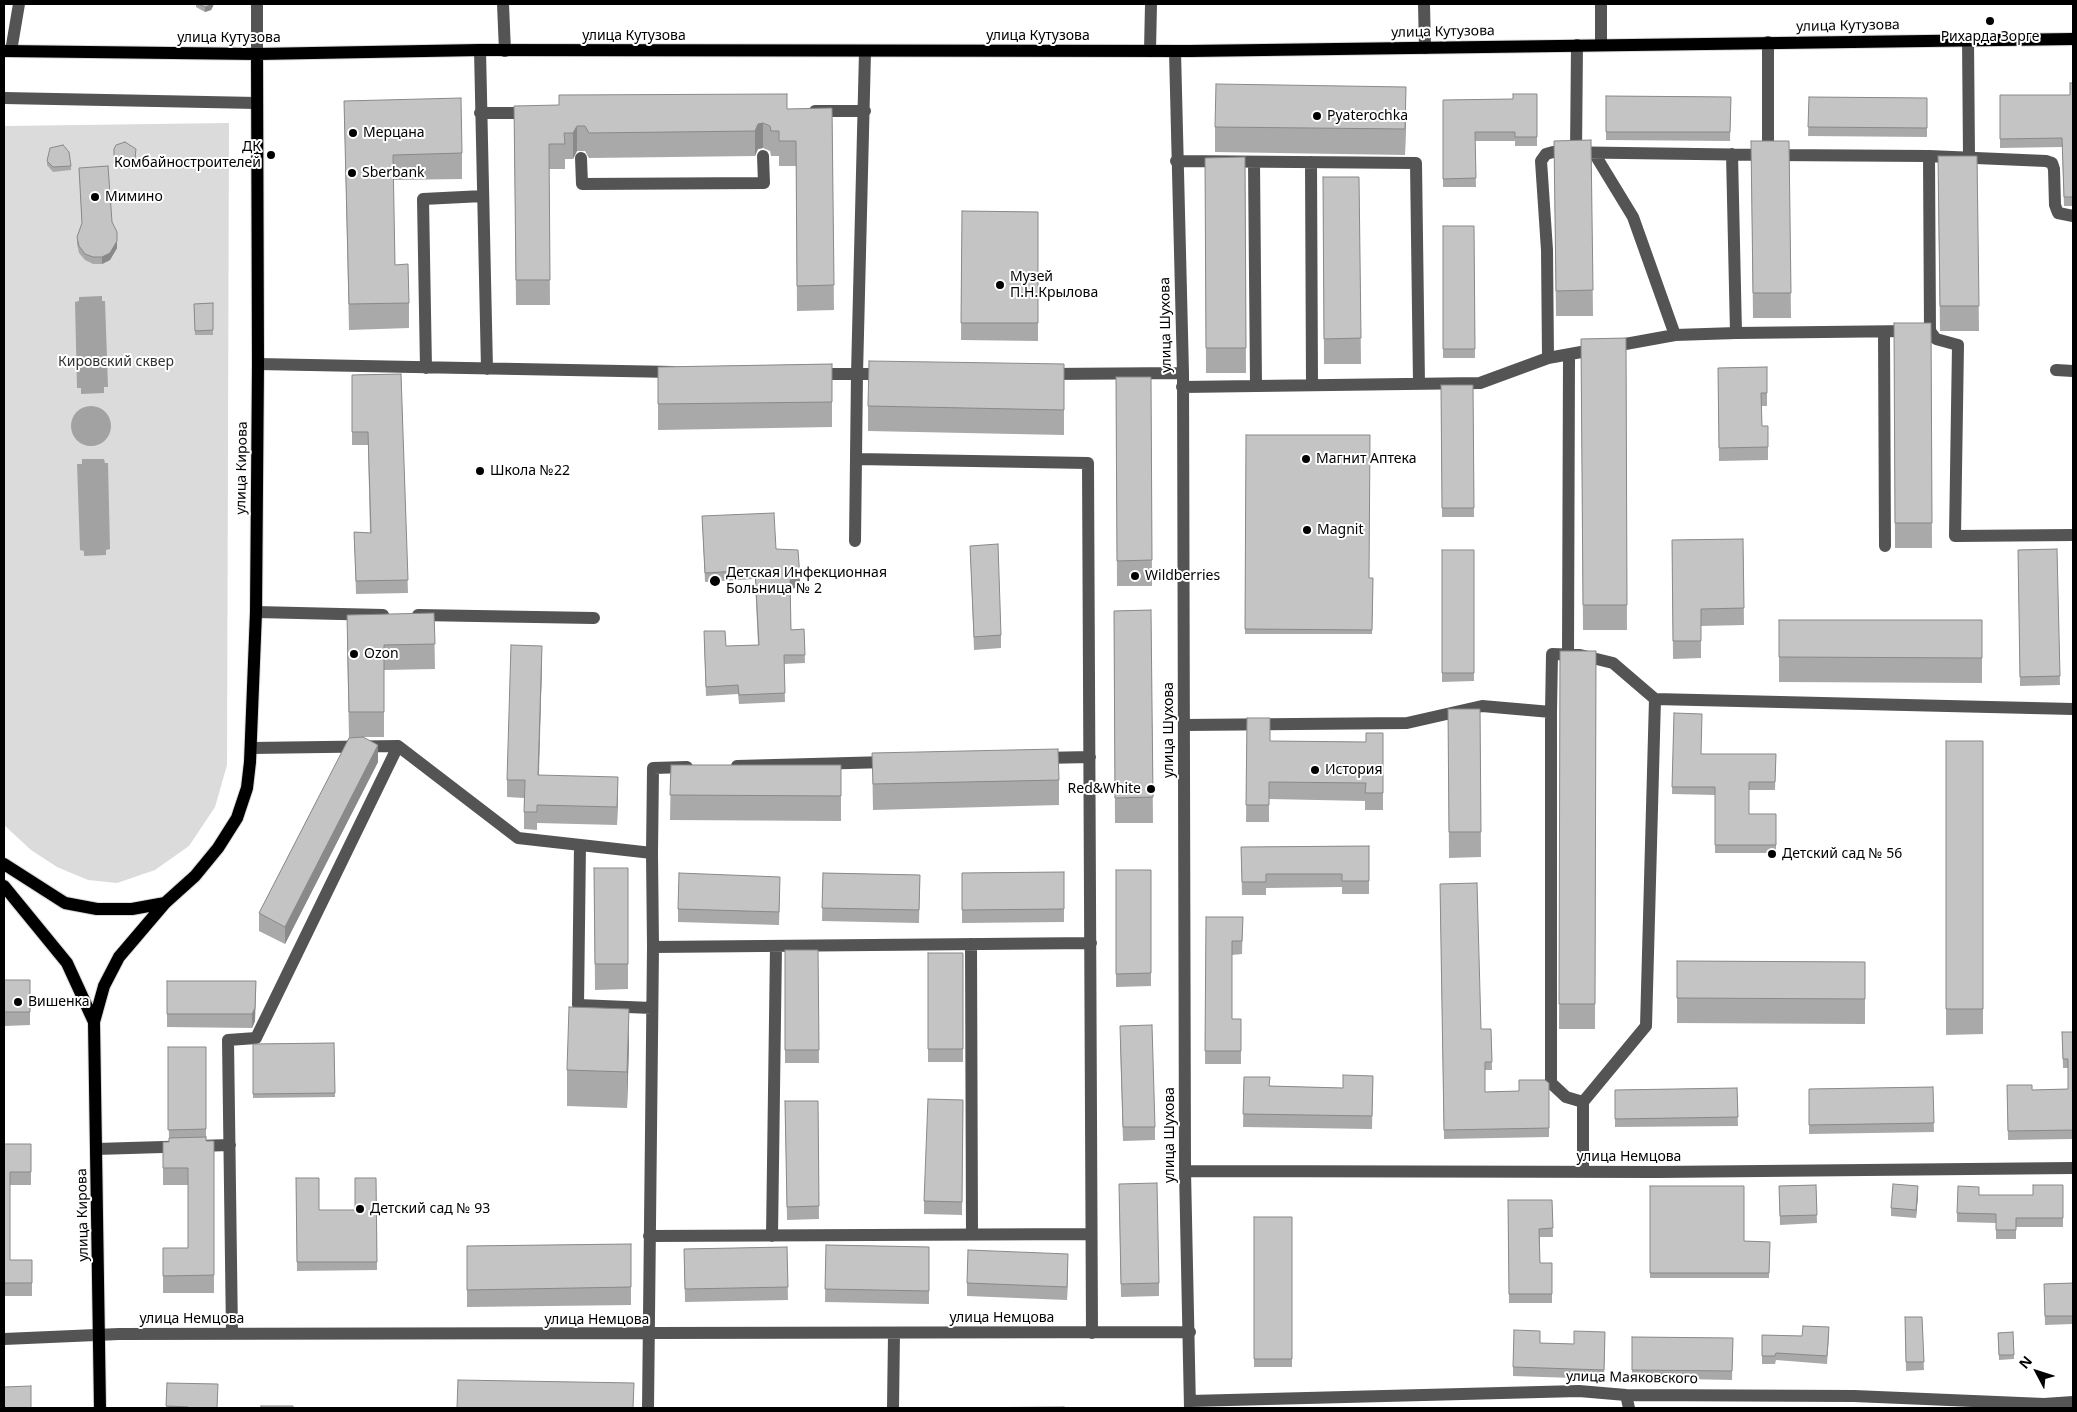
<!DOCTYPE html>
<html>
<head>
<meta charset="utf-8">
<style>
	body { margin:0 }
	#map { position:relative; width:2077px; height:1412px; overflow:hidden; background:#fff; font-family:"Noto Sans",sans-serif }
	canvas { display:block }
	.frame { position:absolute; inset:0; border:5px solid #000; pointer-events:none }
	.north { position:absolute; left:2012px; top:1347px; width:50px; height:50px; -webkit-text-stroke:4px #fff; paint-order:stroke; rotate:310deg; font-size:14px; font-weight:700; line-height:20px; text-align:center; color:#000 }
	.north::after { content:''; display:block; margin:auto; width:18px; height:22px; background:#000; clip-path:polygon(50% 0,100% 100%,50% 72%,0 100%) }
</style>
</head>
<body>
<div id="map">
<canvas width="2077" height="1412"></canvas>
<div class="frame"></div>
<div class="north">N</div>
</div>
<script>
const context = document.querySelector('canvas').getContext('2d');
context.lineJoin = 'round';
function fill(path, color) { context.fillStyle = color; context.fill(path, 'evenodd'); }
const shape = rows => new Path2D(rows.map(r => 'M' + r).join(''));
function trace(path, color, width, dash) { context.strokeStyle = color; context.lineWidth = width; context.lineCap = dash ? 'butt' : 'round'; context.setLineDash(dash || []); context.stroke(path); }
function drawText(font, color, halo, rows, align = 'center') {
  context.font = font + ' "Noto Sans",sans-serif'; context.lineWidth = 4; context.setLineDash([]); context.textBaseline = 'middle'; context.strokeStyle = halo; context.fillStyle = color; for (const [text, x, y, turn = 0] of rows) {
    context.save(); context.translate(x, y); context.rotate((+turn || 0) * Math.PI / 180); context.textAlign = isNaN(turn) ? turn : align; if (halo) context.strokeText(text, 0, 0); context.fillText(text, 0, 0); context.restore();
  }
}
const green = shape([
	[229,123,227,765,215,807,189,846,155,870,117,883,88,880,57,867,31,850,4,825,4,126]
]);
const water = shape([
	[102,296,102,301,105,301,108,387,104,387,104,393,81,394,81,388,77,388,75,302,79,301,79,297],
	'71 426a20 20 0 1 1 40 0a20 20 0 1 1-40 0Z',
	[82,459,104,459,105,463,108,463,110,549,106,550,106,555,84,556,84,551,80,550,77,464,82,464]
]);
const minor = shape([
	[503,4,505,51],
	[1424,4,1425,48],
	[1968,39,1969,157],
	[1601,45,1601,4],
	[480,50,487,369],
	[11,51,19,4],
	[1150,51,1151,4],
	[1175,51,1183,373,1185,1171,1190,1408],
	[257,54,257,4],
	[4,98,257,103],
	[815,111,865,111],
	[480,113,530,113],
	[1576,153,1577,45],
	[1594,153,1633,217,1675,335],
	[1772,155,1929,156,2046,161,2052,163,2054,169,2055,205,2058,213,2073,216],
	[1929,156,1930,331,1936,339,1958,345,1955,536,2073,535],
	[581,158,582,184,764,183,763,156],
	[1176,161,1416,163,1419,384],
	[1254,162,1256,386],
	[1311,162,1312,385],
	[1884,332,1885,546],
	[1736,333,1910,331],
	[1548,358,1547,250,1541,161,1546,154,1553,152,1768,155,1768,42],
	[258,364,673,372],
	[426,368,423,199,483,196],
	[2056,370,2073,371],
	[816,374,857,374,865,52],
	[1048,374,1183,373],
	[1182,387,1480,383,1548,358,1675,335,1736,333,1732,154],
	[857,459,1088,463,1092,1333],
	[855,541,857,374,885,374],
	[256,612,383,615],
	[418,615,594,618],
	[1568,654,1569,355],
	[1551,712,1551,1083,1566,1097,1583,1102,1583,1172],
	[1184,725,1407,723,1482,706,1551,712,1552,654,1580,655,1613,663,1655,699,2073,709],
	[251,748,398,746,518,838,652,853,653,947],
	[1042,758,1090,757],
	[737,766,887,762],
	[580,845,578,1005,652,1008],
	[652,853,653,768,687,767],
	[971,944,972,1234],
	[1583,1102,1646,1026,1655,699],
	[96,1149,230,1145],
	[1185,1171,1658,1172,2073,1168],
	[649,1236,1091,1234],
	[772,1236,776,946],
	[232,1334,228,1040,256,1038,398,746],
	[4,1339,119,1334,1190,1332],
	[1626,1395,1629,1408],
	[1190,1401,1579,1391,1626,1395,1854,1396,2044,1404,2073,1402],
	[648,1408,653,947,1091,943],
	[893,1408,894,1334]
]);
const major = shape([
	[4,51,257,54,480,50,1190,51,2073,39],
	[4,864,65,903,97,909,132,909,165,903],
	[4,886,67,963,94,1022],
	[100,1408,94,1022,104,986,119,957,165,903,195,876,218,848,237,818,247,788,250,762,256,612,258,364,257,54]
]);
const wall = shape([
	[196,4,214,4,211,10,205,12,196,7],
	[2073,83,2073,206,2064,206,2062,147,2000,148,2000,95,2070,95],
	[1537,94,1537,146,1515,146,1515,141,1475,141,1476,187,1443,187,1443,100,1513,99],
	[1606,96,1731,97,1730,141,1606,140],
	[1809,97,1927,98,1927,137,1808,136],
	[344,101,462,153,462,179,393,180,395,265,409,303,409,328,349,330],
	[514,106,787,109,832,108,834,310,797,311,796,166,779,166,779,156,771,156,770,151,763,148,758,149,755,156,589,158,585,151,577,151,573,159,565,159,565,169,549,169,550,305,516,305],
	[1406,112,1405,155,1215,152,1215,127],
	[1591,140,1593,316,1556,316,1554,141],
	[1751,141,1789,141,1791,318,1753,318],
	[114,149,136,149,135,163,129,169,114,168],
	[1977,156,1979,331,1940,331,1938,182],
	[1245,157,1246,373,1206,373,1205,158],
	[47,161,71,166,71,170,53,172,47,165],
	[79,168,112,222,117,248,110,260,102,264,93,264,85,260,79,253,77,244,77,237,82,224],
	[1323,177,1359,177,1361,364,1324,364],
	[962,211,1038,212,1038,341,961,340],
	[1443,226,1474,226,1475,358,1443,358],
	[213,303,213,335,195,335,194,304],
	[1894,323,1931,323,1932,548,1895,548],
	[1626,338,1627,630,1583,630,1581,339],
	[832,364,832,427,658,430,658,367],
	[1767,367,1767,406,1761,406,1762,426,1768,426,1768,460,1719,461,1718,368],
	[401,374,408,593,356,594,354,532,370,533,368,445,352,445,352,375],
	[1116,377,1151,377,1152,586,1117,586],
	[1441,385,1473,385,1474,517,1442,517],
	[1064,390,1064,435,868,431,868,406],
	[1246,435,1369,578,1373,578,1372,634,1245,634],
	[702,516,776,549,800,587,790,589,791,630,804,629,805,663,784,664,785,702,739,704,738,694,706,696,704,640,726,646,758,645,755,579,705,582],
	[1743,539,1744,625,1701,626,1701,658,1673,659,1672,540],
	[970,546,1001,635,1001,648,974,650],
	[2057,549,2060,685,2020,686,2018,550],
	[1442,550,1474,550,1474,681,1442,682],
	[1151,610,1153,823,1115,823,1114,611],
	[434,613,435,669,384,670,384,737,363,737,378,762,285,944,259,931,259,913,349,738,347,640],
	[1779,620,1982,620,1982,683,1779,682],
	[1560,651,1596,651,1595,1029,1559,1029],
	[542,663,539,775,618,794,617,825,537,823,537,830,524,829,524,798,507,797,507,780],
	[1448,709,1480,709,1481,857,1449,858],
	[1674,713,1701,754,1776,754,1775,790,1749,790,1749,814,1776,814,1776,853,1715,853,1715,795,1672,794],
	[1247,718,1270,741,1366,742,1383,733,1383,810,1365,810,1365,801,1269,799,1269,822,1246,822],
	[1946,741,1983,741,1983,1034,1946,1035],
	[872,753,1059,780,1059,805,873,810],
	[671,765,841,765,841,821,670,820],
	[1369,846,1369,894,1342,894,1342,887,1266,888,1266,895,1242,895,1241,847],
	[594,868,628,868,628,989,595,990],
	[1116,870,1151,870,1151,986,1116,987],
	[1064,872,1064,922,962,923,962,873],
	[823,873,920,875,919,923,822,921],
	[1440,884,1481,1029,1491,1029,1492,1070,1485,1070,1485,1092,1519,1091,1549,1083,1549,1137,1444,1139],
	[780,890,779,925,678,922,678,909],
	[1206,917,1243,917,1242,954,1232,955,1232,1019,1241,1019,1241,1064,1205,1064],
	[785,950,818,950,819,1063,785,1063],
	[928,953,963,953,963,1062,928,1062],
	[1677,961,1865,962,1865,1024,1677,1023],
	[4,980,30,980,30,1025,4,1026],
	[167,981,256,981,255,1021,252,1028,167,1027],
	[2062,1032,2073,1032,2073,1139,2008,1140,2007,1085,2032,1090,2068,1089,2068,1068,2063,1068],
	[1120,1039,1155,1127,1155,1140,1123,1141],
	[334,1043,335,1097,253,1098,253,1044],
	[629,1045,627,1108,567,1106,567,1070],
	[168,1047,206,1047,206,1141,214,1141,214,1293,163,1293,163,1248,188,1248,188,1185,163,1185,163,1142,169,1142],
	[1373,1076,1372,1129,1243,1127,1244,1077,1270,1086,1343,1088],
	[1933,1087,1934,1132,1809,1134,1809,1089],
	[1737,1088,1738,1126,1615,1127,1615,1090],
	[963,1100,962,1215,924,1214,924,1201],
	[785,1101,818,1101,819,1219,787,1220],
	[4,1144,31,1144,31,1185,10,1185,10,1260,32,1260,32,1296,4,1296],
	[296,1178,319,1210,355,1210,376,1178,377,1270,297,1271],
	[1816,1185,1817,1223,1780,1225,1779,1186],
	[2063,1185,2063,1227,2016,1227,2016,1239,1996,1239,1996,1223,1957,1222,1957,1213,1979,1195,2033,1195],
	[1650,1186,1744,1241,1770,1242,1769,1278,1650,1278],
	[1918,1195,1916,1218,1891,1216,1891,1208],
	[1119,1197,1159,1283,1159,1296,1121,1297],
	[1508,1200,1552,1200,1553,1237,1540,1237,1540,1263,1552,1263,1552,1303,1509,1303],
	[1254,1217,1292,1217,1292,1367,1254,1367],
	[631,1244,631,1305,467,1307,467,1246],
	[826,1245,929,1247,929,1304,825,1302],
	[787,1247,788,1300,685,1302,684,1249],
	[1068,1267,1067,1300,967,1296,967,1283],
	[2073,1283,2073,1324,2045,1325,2044,1284],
	[1905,1317,1922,1317,1924,1370,1906,1371],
	[1605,1332,1604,1379,1513,1376,1513,1367,1540,1343,1574,1344],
	[2013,1332,2014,1359,1999,1360,1998,1333],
	[1762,1335,1802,1336,1829,1335,1827,1364,1776,1360,1775,1364,1762,1364],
	[1632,1337,1733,1338,1732,1380,1632,1378],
	[167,1383,218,1408,166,1408]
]);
const shadedWall = shape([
	[212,4,214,4,211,10,205,12,205,7],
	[1406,87,1406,112,1405,155,1405,129],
	[763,123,763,148,758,149,755,156,755,131,758,124],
	[577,126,577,151,573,159,573,133],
	[135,158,135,163,129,169,129,165],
	[117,241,117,248,110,260,102,264,102,257],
	[800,578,800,587,790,589,790,580],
	[542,646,542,663,538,792,538,775],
	[378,745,378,762,285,944,285,927],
	[618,777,618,794,617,825,617,807],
	[256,981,255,1021,252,1028,252,1014],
	[629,1009,629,1045,627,1108,627,1072],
	[1918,1186,1918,1195,1916,1218,1916,1210],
	[1068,1254,1068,1267,1067,1300,1067,1287]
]);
const building = shape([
	[198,4,212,4,211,5,205,7,198,4],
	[2070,83,2073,83,2073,197,2064,197,2062,138,2000,139,2000,95,2070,95,2070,83],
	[1216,84,1406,87,1405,129,1215,127,1216,84],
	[787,94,787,109,832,108,834,285,797,286,796,141,779,141,779,131,771,131,770,126,763,123,758,124,755,131,589,133,585,126,577,126,573,133,564,133,565,144,549,144,550,280,516,280,514,106,559,105,559,95,787,94],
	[1513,94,1537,94,1537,137,1515,137,1515,132,1475,132,1476,178,1443,179,1443,100,1513,99,1513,94],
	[1606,96,1731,97,1730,132,1606,132,1606,96],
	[1809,97,1927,98,1927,128,1808,127,1809,97],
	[461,98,462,153,393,155,395,265,408,264,409,303,349,304,344,101,461,98],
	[1591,140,1593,290,1556,291,1554,141,1591,140],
	[1751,141,1789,141,1791,293,1753,293,1751,141],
	[125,142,136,149,135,158,129,165,114,163,114,149,116,145,125,142],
	[63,145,69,152,71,166,53,167,47,161,50,148,63,145],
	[1938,156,1977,156,1979,306,1940,306,1938,156],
	[1245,157,1246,348,1206,348,1205,158,1245,157],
	[108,166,112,222,117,232,117,241,110,253,102,257,93,257,85,254,79,246,77,237,82,223,79,168,108,166],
	[1323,177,1359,177,1361,338,1324,339,1323,177],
	[962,211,1038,212,1038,323,961,323,962,211],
	[1443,226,1474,226,1475,349,1443,349,1443,226],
	[213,303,213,330,195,331,194,304,213,303],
	[1894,323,1931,323,1932,523,1895,523,1894,323],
	[1626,338,1627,605,1583,605,1581,339,1626,338],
	[869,361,1064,364,1064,410,868,406,869,361],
	[832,364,832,402,658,404,658,367,832,364],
	[1767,367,1767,393,1761,393,1762,426,1768,426,1768,447,1719,448,1718,368,1767,367],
	[401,374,408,580,356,581,354,532,371,533,368,432,352,432,352,375,401,374],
	[1116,377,1151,377,1152,560,1117,561,1116,377],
	[1441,385,1473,385,1474,508,1442,508,1441,385],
	[1246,435,1370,435,1369,578,1373,578,1372,630,1245,629,1246,435],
	[774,513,776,549,798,550,800,578,790,580,791,630,804,629,805,655,784,655,785,693,739,695,738,685,706,687,704,631,725,631,726,646,759,645,755,570,705,573,702,516,774,513],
	[1743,539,1744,608,1701,609,1701,641,1673,641,1672,540,1743,539],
	[998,544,1001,635,974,637,970,546,998,544],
	[2057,549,2060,676,2020,677,2018,550,2057,549],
	[1442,550,1474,550,1474,673,1442,673,1442,550],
	[1151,610,1153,797,1115,798,1114,611,1151,610],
	[434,613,435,644,384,645,384,712,349,712,347,615,434,613],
	[1779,620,1982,620,1982,658,1779,657,1779,620],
	[511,645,542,646,538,775,618,777,617,807,537,805,537,812,524,812,525,780,507,780,511,645],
	[1560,651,1596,651,1595,1004,1559,1004,1560,651],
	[1448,709,1480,709,1481,832,1449,832,1448,709],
	[1674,713,1702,714,1701,754,1776,754,1775,782,1749,782,1749,814,1776,814,1776,845,1715,845,1715,787,1672,787,1674,713],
	[1247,718,1270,718,1270,741,1366,742,1366,733,1383,733,1383,793,1365,793,1366,783,1269,782,1269,805,1246,805,1247,718],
	[363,737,378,745,285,927,259,913,349,738,363,737],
	[1946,741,1983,741,1983,1009,1946,1009,1946,741],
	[1058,749,1059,780,873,784,872,753,1058,749],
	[671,765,841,765,841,796,670,795,671,765],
	[1369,846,1369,881,1342,881,1342,874,1266,874,1266,882,1242,882,1241,847,1369,846],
	[594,868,628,868,628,964,595,964,594,868],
	[1116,870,1151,870,1151,973,1116,974,1116,870],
	[1064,872,1064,909,962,910,962,873,1064,872],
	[679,873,780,877,779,912,678,909,679,873],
	[823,873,920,875,919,910,822,908,823,873],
	[1477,883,1481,1029,1491,1029,1492,1062,1485,1062,1485,1092,1519,1091,1519,1080,1545,1080,1549,1083,1549,1128,1444,1130,1440,884,1477,883],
	[1206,917,1243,917,1242,941,1232,941,1232,1019,1241,1019,1241,1051,1205,1051,1206,917],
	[785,950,818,950,819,1050,785,1050,785,950],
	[928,953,963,953,963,1049,928,1049,928,953],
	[1677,961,1865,962,1865,999,1677,998,1677,961],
	[4,980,30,980,30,1012,4,1012,4,980],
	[167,981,256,981,255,1008,252,1014,167,1014,167,981],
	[569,1007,629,1009,627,1072,567,1070,569,1007],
	[1152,1025,1155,1127,1123,1127,1120,1026,1152,1025],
	[2062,1032,2073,1032,2073,1130,2008,1131,2007,1085,2032,1085,2032,1090,2068,1089,2068,1059,2063,1059,2062,1032],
	[334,1043,335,1093,253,1094,253,1044,334,1043],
	[168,1047,206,1047,206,1129,168,1130,168,1047],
	[1343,1075,1373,1076,1372,1116,1243,1114,1244,1077,1270,1077,1269,1086,1343,1088,1343,1075],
	[1933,1087,1934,1123,1809,1125,1809,1089,1933,1087],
	[1737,1088,1738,1117,1615,1119,1615,1090,1737,1088],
	[928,1099,963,1100,962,1202,924,1201,928,1099],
	[785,1101,818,1101,819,1206,787,1207,785,1101],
	[206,1137,206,1141,214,1141,214,1275,163,1276,163,1248,188,1248,188,1168,163,1168,163,1142,169,1142,169,1138,206,1137],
	[4,1144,31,1144,31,1172,10,1172,10,1260,32,1260,32,1283,4,1283,4,1144],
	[296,1178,319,1178,319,1210,355,1210,355,1178,376,1178,377,1262,297,1262,296,1178],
	[1157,1183,1159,1283,1121,1284,1119,1184,1157,1183],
	[1893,1184,1918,1186,1916,1210,1891,1208,1893,1184],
	[1816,1185,1817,1215,1780,1216,1779,1186,1816,1185],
	[2033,1185,2063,1185,2063,1218,2016,1218,2016,1230,1996,1230,1996,1214,1957,1213,1958,1186,1979,1187,1979,1195,2033,1195,2033,1185],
	[1650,1186,1744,1186,1744,1241,1770,1242,1769,1273,1650,1273,1650,1186],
	[1508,1200,1552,1200,1553,1228,1539,1229,1540,1263,1552,1263,1552,1294,1509,1294,1508,1200],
	[1254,1217,1292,1217,1292,1359,1254,1359,1254,1217],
	[631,1244,631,1287,467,1290,467,1246,631,1244],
	[826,1245,929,1247,929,1291,825,1289,826,1245],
	[787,1247,788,1287,685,1289,684,1249,787,1247],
	[968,1250,1068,1254,1067,1287,967,1283,968,1250],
	[2073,1283,2073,1316,2045,1316,2044,1284,2073,1283],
	[1905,1317,1922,1317,1924,1362,1906,1362,1905,1317],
	[1803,1326,1829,1327,1827,1356,1776,1353,1775,1356,1762,1356,1762,1335,1802,1336,1803,1326],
	[1514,1330,1540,1331,1540,1343,1574,1344,1574,1331,1605,1332,1604,1370,1513,1367,1514,1330],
	[2013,1332,2014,1355,1999,1355,1998,1333,2013,1332],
	[1632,1337,1733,1338,1732,1371,1632,1370,1632,1337],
	[458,1380,634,1383,633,1408,457,1408,458,1380],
	[167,1383,218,1384,217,1408,188,1408,188,1407,166,1406,167,1383],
	[31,1386,31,1408,4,1408,4,1387,31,1386],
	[261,1406,293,1406,293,1408,261,1408,261,1406],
	[1064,1407,1064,1408,952,1408,1064,1407]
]);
const markers = [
	[1990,21,5,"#000"],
	[1317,116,5,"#000"],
	[353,133,5,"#000"],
	[271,155,5,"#000"],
	[352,173,5,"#000"],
	[95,197,5,"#000"],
	[1000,285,5,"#000"],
	[1306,459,5,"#000"],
	[480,471,5,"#000"],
	[1307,530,5,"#000"],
	[1135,576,5,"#000"],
	[715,581,6,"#000"],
	[354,654,5,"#000"],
	[1315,770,5,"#000"],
	[1151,789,5,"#000"],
	[1772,854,5,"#000"],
	[18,1002,5,"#000"],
	[360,1209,5,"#000"]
];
const streetNames = [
	["улица Кутузова",1848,26,-1],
	["улица Кутузова",1443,32,-1],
	["улица Кутузова",634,36],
	["улица Кутузова",1038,36],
	["улица Кутузова",229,38],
	["улица Шухова",1166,325,-91],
	["улица Кирова",242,468,-89],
	["улица Шухова",1169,730,-90],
	["улица Шухова",1170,1135,-90],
	["улица Немцова",1629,1157],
	["улица Кирова",83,1215,-91],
	["улица Немцова",1002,1318],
	["улица Немцова",192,1319],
	["улица Немцова",597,1320],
	["улица Маяковского",1632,1378,1]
];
const poiNames = [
	["Рихарда Зорге",1990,37,"center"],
	["Pyaterochka",1327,116],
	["Мерцана",363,133],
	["ДК",261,147,"right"],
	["Комбайностроителей",261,163,"right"],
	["Sberbank",362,173],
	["Мимино",105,197],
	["Музей",1010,277],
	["П.Н.Крылова",1010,293],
	["Магнит Аптека",1316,459],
	["Школа №22",490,471],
	["Magnit",1317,530],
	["Детская Инфекционная",726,573],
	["Больница № 2",726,589],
	["Wildberries",1145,576],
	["Ozon",364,654],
	["История",1325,770],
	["Red&White",1141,789,"right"],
	["Детский сад № 56",1782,854],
	["Вишенка",28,1002],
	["Детский сад № 93",370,1209]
];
const parkNames = [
	["Кировский сквер",116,362]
];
fill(green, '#dbdbdb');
fill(water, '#a2a2a2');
trace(major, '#dbdbdb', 14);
trace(minor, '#545454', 12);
trace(major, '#000', 12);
fill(wall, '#a9a9a9');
fill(shadedWall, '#898989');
fill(building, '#c4c4c4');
trace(building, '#898989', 1);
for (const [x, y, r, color] of markers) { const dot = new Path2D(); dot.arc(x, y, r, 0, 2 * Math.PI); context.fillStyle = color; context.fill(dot); trace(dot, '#fff', 2); }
drawText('14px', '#000', '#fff', streetNames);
drawText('14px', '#000', '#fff', poiNames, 'left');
drawText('14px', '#323232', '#fff', parkNames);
</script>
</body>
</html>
